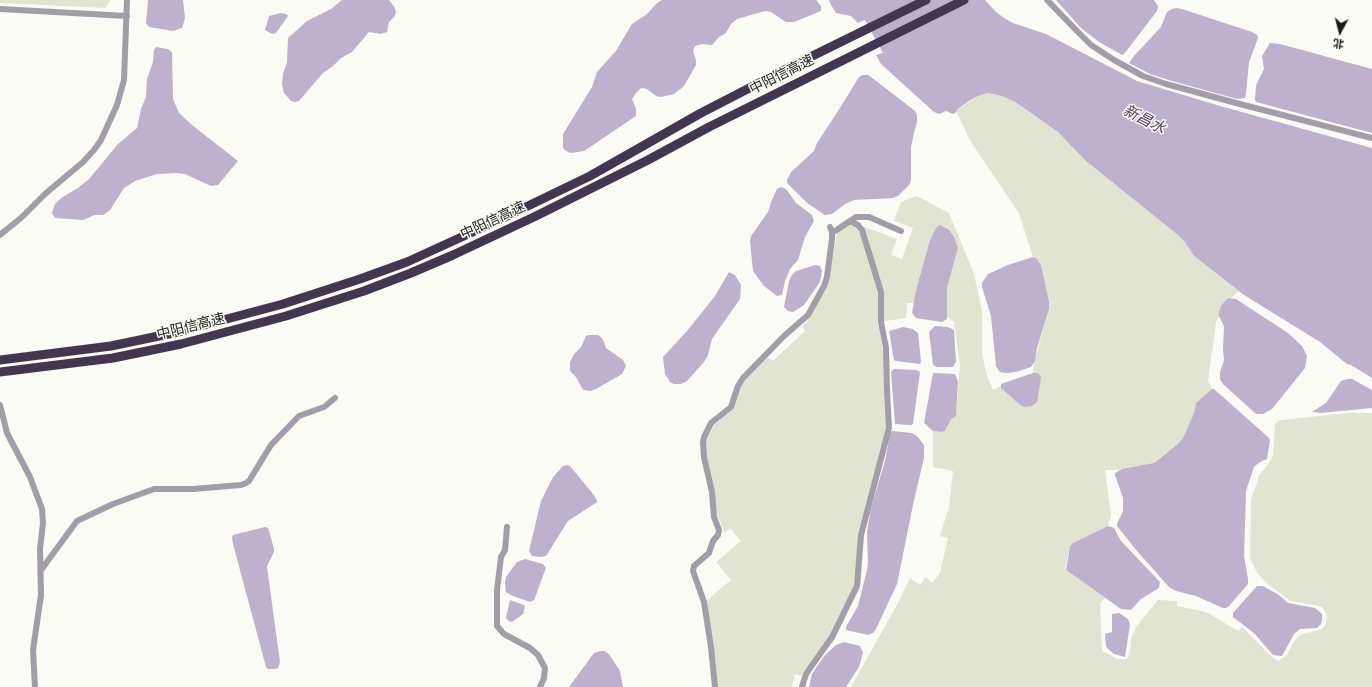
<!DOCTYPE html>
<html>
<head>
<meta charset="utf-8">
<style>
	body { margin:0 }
	#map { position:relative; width:1372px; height:687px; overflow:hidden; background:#f9fbf4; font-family:Helvetica,"Noto Sans SC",sans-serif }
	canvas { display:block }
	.north { position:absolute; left:1320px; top:12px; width:40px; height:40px; -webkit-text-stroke:3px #f9fbf4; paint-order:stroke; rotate:187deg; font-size:11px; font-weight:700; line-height:16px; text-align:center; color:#1b1b19 }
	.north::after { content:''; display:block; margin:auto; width:14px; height:18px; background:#1b1b19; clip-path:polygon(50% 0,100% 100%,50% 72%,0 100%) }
</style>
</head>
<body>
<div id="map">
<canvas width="1372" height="687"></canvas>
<div class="north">北</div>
</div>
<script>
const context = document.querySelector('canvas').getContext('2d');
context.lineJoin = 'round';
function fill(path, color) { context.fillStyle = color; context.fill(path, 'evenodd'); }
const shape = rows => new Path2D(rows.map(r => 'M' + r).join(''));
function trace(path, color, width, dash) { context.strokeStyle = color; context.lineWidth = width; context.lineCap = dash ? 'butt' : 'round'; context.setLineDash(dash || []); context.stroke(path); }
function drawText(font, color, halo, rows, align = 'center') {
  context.font = font + ' Helvetica,"Noto Sans SC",sans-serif'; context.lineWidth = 3; context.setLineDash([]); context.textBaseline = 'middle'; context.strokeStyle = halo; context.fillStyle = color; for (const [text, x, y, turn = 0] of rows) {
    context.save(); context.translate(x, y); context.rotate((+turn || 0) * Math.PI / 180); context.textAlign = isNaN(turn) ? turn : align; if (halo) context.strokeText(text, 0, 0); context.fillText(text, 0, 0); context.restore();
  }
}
const green = shape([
	[0,0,111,0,105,8,0,3],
	[987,93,1002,96,1011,100,1058,132,1086,161,1178,235,1185,242,1193,255,1239,291,1231,298,1229,298,1221,306,1220,309,1219,316,1216,322,1208,381,1212,389,1196,403,1194,413,1183,439,1178,444,1154,463,1118,470,1105,470,1111,515,1108,526,1073,543,1070,546,1065,568,1066,570,1105,598,1100,603,1102,651,1117,659,1126,659,1128,657,1130,651,1131,639,1136,627,1158,600,1177,601,1177,606,1206,612,1238,631,1242,627,1271,656,1278,661,1287,655,1293,643,1298,637,1302,634,1320,630,1323,628,1326,624,1327,615,1323,608,1320,606,1291,601,1266,583,1256,571,1250,558,1251,500,1259,476,1269,463,1273,455,1275,424,1278,421,1282,420,1348,413,1372,413,1372,687,851,687,897,605,910,578,920,585,926,577,932,583,940,573,948,538,940,536,949,507,953,471,933,467,933,431,942,432,945,431,951,419,956,416,960,365,954,322,947,316,946,300,947,288,958,248,946,227,940,225,930,240,916,290,914,303,907,303,906,318,878,322,885,364,887,427,863,535,861,578,860,587,833,643,826,641,801,676,795,674,792,687,717,687,717,676,713,641,706,601,731,580,716,562,741,541,730,528,725,533,715,510,707,466,705,446,707,437,714,425,732,410,740,387,746,378,767,357,773,361,805,331,802,326,807,322,829,280,837,233,849,223,859,225,897,239,891,255,902,259,913,228,894,221,901,202,917,196,949,213,974,274,982,311,982,354,987,376,993,390,1001,386,1001,388,1020,405,1024,407,1038,373,1033,373,1034,363,1049,309,1049,301,1041,265,1037,259,1033,257,1019,213,971,142,956,111,978,96]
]);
const water = shape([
	[148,0,183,0,185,18,182,28,173,31,149,27,146,23],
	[342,0,389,0,395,8,396,12,395,16,389,22,387,32,381,34,369,32,352,52,341,58,333,66,323,73,299,101,295,102,291,101,284,93,282,84,283,74,287,62,288,38,307,21,331,9],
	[662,0,816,0,821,6,821,11,794,22,786,22,771,12,765,11,737,19,731,24,726,33,719,37,712,45,702,44,695,46,693,51,696,60,696,65,684,86,674,94,661,97,656,96,647,89,642,88,640,89,636,93,632,99,636,109,636,116,584,151,571,153,566,151,563,148,563,134,592,87,597,72,616,51,632,24,647,14,657,3],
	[829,0,985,0,996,12,1004,18,1013,23,1046,34,1137,81,1220,106,1372,148,1372,378,1351,365,1347,364,1320,342,1244,295,1193,255,1185,242,1178,235,1086,161,1058,132,1015,102,1002,96,987,93,978,96,969,101,958,109,955,113,953,114,946,111,939,114,934,112,881,64,876,55,883,53,865,20,858,23,851,16,836,13,831,5],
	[1056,0,1154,0,1158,6,1157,11,1124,54,1122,55,1099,42,1081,28],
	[1177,8,1185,10,1252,32,1257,35,1258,38,1249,62,1246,94,1245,98,1237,99,1172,81,1150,74,1129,63,1134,56,1161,27,1167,12,1172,9],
	[281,13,286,14,288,16,276,33,272,34,265,30,269,16],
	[1270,43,1280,44,1372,69,1372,133,1256,102,1255,100,1256,85,1264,69,1262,56],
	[156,47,168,49,172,52,173,99,179,113,192,125,238,161,218,185,211,186,185,174,176,173,157,174,135,181,124,188,110,210,103,215,95,215,83,220,55,218,52,213,55,204,61,198,78,188,89,179,118,144,137,128,141,109,146,97,147,79,153,62,154,50],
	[862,75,868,75,871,77,915,111,917,115,917,122,914,133,911,147,911,179,910,184,898,196,893,198,854,200,845,204,832,214,825,215,807,203,787,183,787,180,791,172,814,151,817,143,840,108,859,77],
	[781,187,786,189,796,203,812,215,814,221,805,237,798,260,790,269,785,281,782,295,777,296,764,286,753,271,750,241,751,236,768,212,771,202,777,189],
	[940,225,948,229,954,237,958,248,947,288,947,319,942,322,916,318,912,313,916,290,930,240,937,227],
	[1033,257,1037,259,1041,265,1049,301,1049,309,1037,348,1035,361,1031,367,1016,372,1006,373,1000,372,996,366,991,316,982,287,982,283,988,274,1008,265],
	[815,265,820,266,822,271,820,282,804,305,793,312,788,311,784,307,789,281,792,275,796,271],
	[729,272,735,275,741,285,740,299,712,339,708,355,704,362,687,381,681,384,674,384,670,382,665,374,663,357,687,331,715,296],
	[1229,298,1236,299,1288,333,1302,346,1307,356,1305,368,1272,409,1263,414,1256,414,1223,384,1220,379,1220,372,1224,360,1223,350,1224,326,1219,316,1219,312,1221,306,1226,300],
	[935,326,948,327,954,330,956,362,953,367,937,367,933,365,929,332],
	[903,327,913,329,918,333,921,361,920,364,896,361,894,360,889,331],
	[589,335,598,335,601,337,604,342,606,348,623,360,626,366,622,374,596,389,590,391,584,390,582,388,576,377,570,371,570,362,574,354,581,347,586,336],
	[894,369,916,370,920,372,913,424,911,425,895,424,891,372],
	[933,373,955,374,958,382,956,416,951,419,945,431,942,432,933,431,924,423],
	[1033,373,1038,373,1041,377,1037,402,1032,406,1024,407,1020,405,1001,388,1001,384],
	[1347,379,1352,379,1372,390,1372,408,1320,413,1312,412,1326,403,1341,381],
	[1212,389,1214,389,1269,438,1270,440,1267,459,1260,462,1254,467,1246,491,1244,556,1248,579,1248,584,1229,606,1226,608,1223,608,1196,596,1176,591,1169,587,1137,551,1117,526,1117,524,1123,511,1123,498,1115,475,1115,473,1122,469,1154,463,1178,444,1183,438,1194,413,1196,403],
	[892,431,912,433,917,436,924,445,924,458,914,500,897,584,875,631,873,633,868,635,846,630,846,627,858,606,867,570,868,563,867,532,871,508,885,461,890,434],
	[567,465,570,466,593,494,597,500,597,502,568,521,546,556,540,557,532,556,529,551,541,501,553,477,563,466],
	[1108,526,1114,528,1121,541,1160,582,1159,588,1141,599,1131,610,1121,609,1066,570,1070,546,1073,543],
	[265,527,268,528,269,531,274,549,274,552,268,564,267,567,280,662,278,668,275,669,268,669,266,667,233,544,232,538,233,535],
	[525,559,543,564,546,568,534,600,530,602,513,596,506,592,505,583,506,577,517,562],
	[1257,586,1263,586,1279,595,1288,603,1315,608,1322,614,1322,620,1321,624,1317,628,1300,629,1294,634,1282,656,1273,655,1255,634,1233,617,1233,613],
	[510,600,524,605,525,607,523,614,512,622,509,621,506,618],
	[1119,613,1128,619,1130,624,1125,657,1114,654,1107,648,1106,646,1105,634,1112,632,1112,614],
	[844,642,860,646,863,653,859,667,846,687,809,687,812,674,824,656,836,645],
	[600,651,604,651,609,654,620,671,623,687,569,687,594,653]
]);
const minor = shape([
	[1047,0,1077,31,1091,45,1114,60,1143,76,1166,84,1236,103,1372,138],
	[0,9,127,16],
	[832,233,856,217,869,217,901,231],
	[0,235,22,217,45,194,83,162,94,150,101,140,117,105,124,80,127,0],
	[0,405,7,433,30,477,42,509,43,523,40,549,41,595,33,650,35,687],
	[507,527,505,550,501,557,497,590,497,626,504,634,530,648,538,655,545,668,544,678,540,687],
	[41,570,77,521,113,504,154,489,193,489,241,485,246,483,249,481,271,445,299,416,324,407,335,398],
	[715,687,711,647,704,602,693,571,694,566,709,553,713,541,718,535,719,530,714,517,712,492,704,457,703,442,704,437,711,423,731,407,738,386,743,378,784,336,808,315,824,286,827,277,832,239,832,232,830,227],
	[802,687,806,674,832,637,857,586,861,535,889,428,887,389,886,348,881,322,881,292,862,230,858,225,850,221]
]);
const highway = shape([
	[0,360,111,346,178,332,283,304,360,279,407,262,501,219,590,176,701,113,792,66,926,0],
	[0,372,113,358,181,344,286,316,364,291,411,273,453,255,536,216,648,160,709,127,964,0]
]);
const streetNames = [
	["中阳信高速",782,75,-27],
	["中阳信高速",493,221,-25],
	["中阳信高速",191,327,-14]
];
const waterNames = [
	["新昌水",1144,120,27]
];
fill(green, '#e1e4d0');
fill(water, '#bdb1cd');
trace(minor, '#a29da9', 6);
trace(highway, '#42374f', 9);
drawText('14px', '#1b1b19', '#f9fbf4', streetNames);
drawText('italic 15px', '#4f3c65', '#f9fbf4', waterNames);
</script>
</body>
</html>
